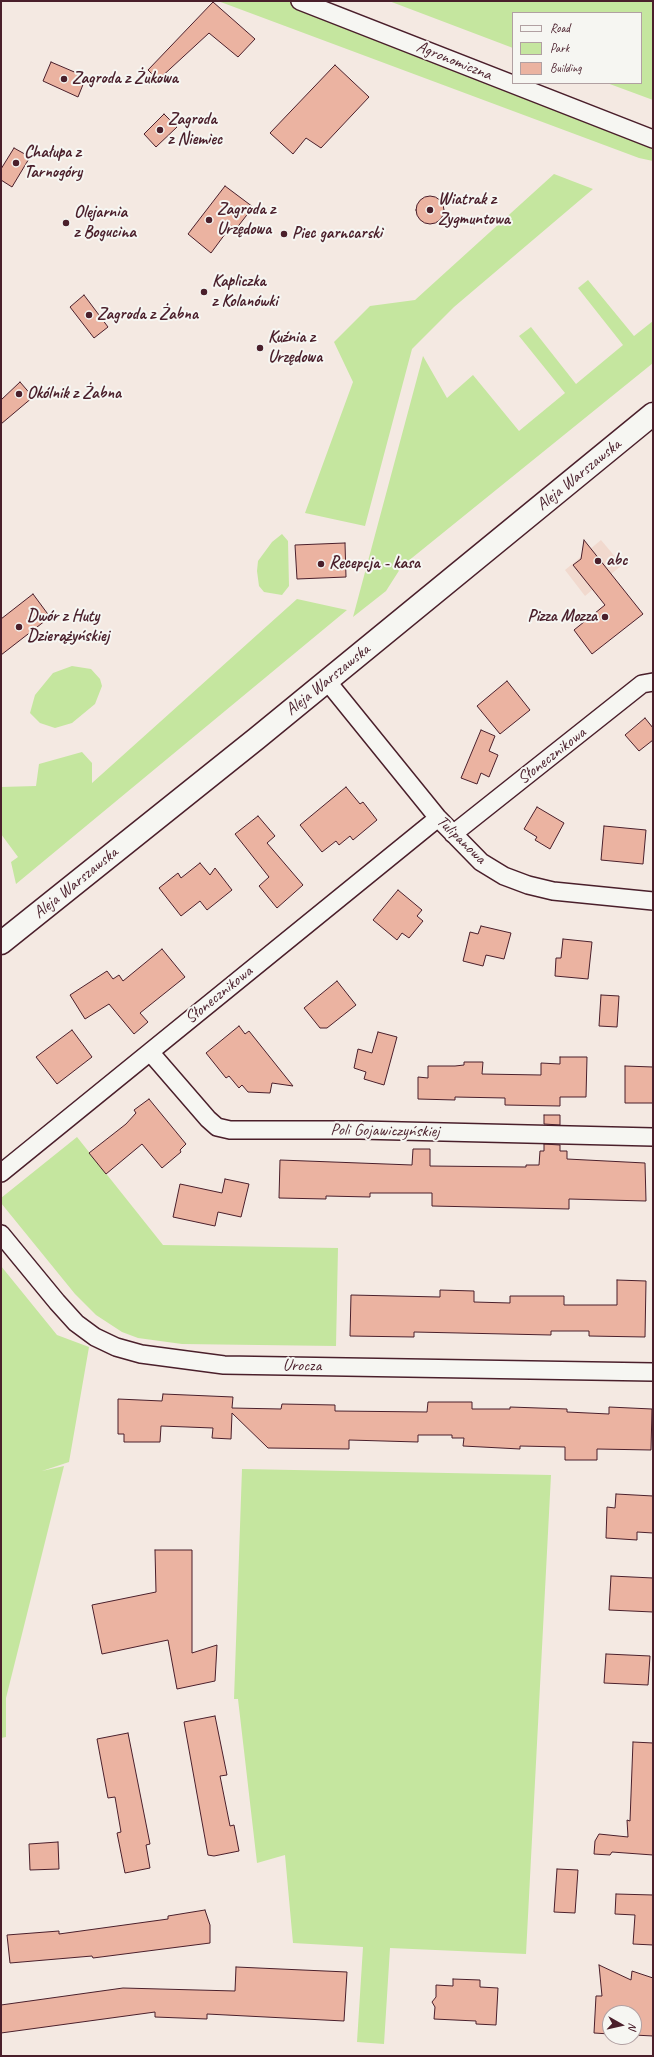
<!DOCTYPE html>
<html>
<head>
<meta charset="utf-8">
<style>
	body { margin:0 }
	#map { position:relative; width:654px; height:2057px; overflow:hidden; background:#f4e9e2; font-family:Caveat,sans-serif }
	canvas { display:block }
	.frame { position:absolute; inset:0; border:2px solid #4a1f2b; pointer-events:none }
	.legend { position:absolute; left:512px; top:12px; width:130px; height:72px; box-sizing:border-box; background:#f6f6f2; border:1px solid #b1a0a2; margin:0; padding:5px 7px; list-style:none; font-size:12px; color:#4a1f2b }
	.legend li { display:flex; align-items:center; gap:8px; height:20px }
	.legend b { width:20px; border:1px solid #b1a0a2 }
	.north { position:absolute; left:602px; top:2005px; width:40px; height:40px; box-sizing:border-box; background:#f6f6f2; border:1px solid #b1a0a2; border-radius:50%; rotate:98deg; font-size:11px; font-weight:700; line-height:16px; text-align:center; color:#4a1f2b }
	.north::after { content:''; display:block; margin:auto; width:14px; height:18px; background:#4a1f2b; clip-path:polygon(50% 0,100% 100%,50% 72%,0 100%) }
</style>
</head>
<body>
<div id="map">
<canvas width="654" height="2057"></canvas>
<div class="frame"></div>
<ul class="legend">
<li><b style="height:5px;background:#f6f6f2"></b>Road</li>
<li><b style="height:11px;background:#c5e69f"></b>Park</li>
<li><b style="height:11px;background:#ebb3a1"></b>Building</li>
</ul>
<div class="north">N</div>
</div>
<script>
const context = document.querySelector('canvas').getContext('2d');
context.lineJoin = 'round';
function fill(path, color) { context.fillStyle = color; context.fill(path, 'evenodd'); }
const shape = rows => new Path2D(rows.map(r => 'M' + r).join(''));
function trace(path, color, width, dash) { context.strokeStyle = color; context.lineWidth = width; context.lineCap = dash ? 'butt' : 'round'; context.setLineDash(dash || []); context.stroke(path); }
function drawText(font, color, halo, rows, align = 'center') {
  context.font = font + ' Caveat,sans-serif'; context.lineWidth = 4; context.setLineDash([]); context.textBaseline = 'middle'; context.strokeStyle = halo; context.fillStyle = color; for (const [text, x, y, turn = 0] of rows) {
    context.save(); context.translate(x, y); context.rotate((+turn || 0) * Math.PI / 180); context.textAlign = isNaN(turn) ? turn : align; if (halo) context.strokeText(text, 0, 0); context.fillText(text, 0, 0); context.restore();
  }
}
const built = shape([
	[601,540,622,565,585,596,565,570]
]);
const green = shape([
	[218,1,300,1,653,139,653,161,639,158],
	[389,1,653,1,653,100,607,83,641,83,641,13,513,13,513,48],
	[554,174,593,189,454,307,412,349,365,526,305,513,353,382,334,342,370,306,415,300],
	[588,280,634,336,653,321,653,363,402,566,386,591,353,617,423,356,447,398,473,375,519,431,565,393,519,336,531,327,576,384,623,345,578,288],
	[282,534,288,541,289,586,282,595,264,592,259,586,257,571,258,561,272,542],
	[297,599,347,610,16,884,11,862,18,857,1,834,1,787,36,786,39,764,82,752,92,763,92,783],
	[72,666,91,669,100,679,102,686,95,704,72,723,55,728,40,723,30,713,35,695,53,673],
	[77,1137,163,1245,338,1248,336,1346,182,1344,138,1338,122,1332,96,1315,75,1294,1,1203,1,1198],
	[1,1266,57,1335,89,1347,69,1462,42,1471,64,1466,6,1698,6,1737,1,1738],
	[242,1469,551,1475,526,1954,390,1948,384,2044,357,2042,363,1947,293,1943,285,1855,257,1863,238,1699,234,1699]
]);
const building = shape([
	[213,2,255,39,238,57,209,33,158,80,148,70,213,2],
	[51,62,86,77,78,97,43,81,51,62],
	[335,65,369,97,321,148,306,138,293,154,270,133,335,65],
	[164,114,177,127,156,147,144,134,164,114],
	[14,148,30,157,12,187,1,180,1,169,14,148],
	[225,186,253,207,236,229,231,226,211,253,188,234,225,186],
	'416 210a14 14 0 1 1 28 0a14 14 0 1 1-28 0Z',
	[84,295,108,327,94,338,70,307,84,295],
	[20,382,33,397,1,424,1,400,20,382],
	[584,540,643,614,592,654,574,630,605,605,573,565,581,559,584,540],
	[345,543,346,577,297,579,295,545,345,543],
	[33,594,50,617,1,655,1,619,33,594],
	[507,681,530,710,500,734,477,706,507,681],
	[645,718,653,728,653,740,639,751,625,735,645,718],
	[481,730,495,736,489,751,498,755,489,777,481,773,477,784,461,778,481,730],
	[346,787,360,804,363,802,377,820,353,840,350,836,339,845,336,841,322,852,300,825,346,787],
	[537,807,564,823,550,849,535,840,537,837,524,829,537,807],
	[258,816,275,836,267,843,303,885,277,908,259,886,269,877,235,834,258,816],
	[604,826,646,830,643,864,601,860,604,826],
	[200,863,210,875,215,868,232,890,207,910,200,901,181,916,159,888,178,873,181,878,200,863],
	[398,890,422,910,417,916,423,921,409,938,402,933,397,940,373,920,398,890],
	[481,926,511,933,504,959,486,955,483,966,463,961,470,932,478,934,481,926],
	[563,939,592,942,588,979,555,976,556,958,561,958,563,939],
	[162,949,185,977,140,1013,148,1022,134,1034,109,1004,85,1019,70,995,107,971,113,979,119,975,123,981,162,949],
	[337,981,356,1005,327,1028,320,1028,304,1008,337,981],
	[601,995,619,996,617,1027,599,1026,601,995],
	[239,1026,245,1034,249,1031,293,1086,272,1083,270,1093,248,1092,242,1085,239,1088,229,1076,226,1078,206,1053,239,1026],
	[72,1030,92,1057,57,1084,36,1057,72,1030],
	[378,1032,397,1037,384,1085,364,1079,366,1072,354,1068,358,1049,372,1053,378,1032],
	[560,1057,587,1057,586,1097,560,1097,560,1106,505,1105,505,1098,455,1097,455,1100,418,1099,418,1077,428,1078,428,1066,455,1066,464,1065,464,1062,483,1062,482,1074,541,1075,541,1063,560,1064,560,1057],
	[625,1066,653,1067,653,1103,625,1103,625,1066],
	[149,1099,186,1144,180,1150,181,1152,162,1168,142,1144,106,1174,89,1153,126,1124,136,1113,134,1110,149,1099],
	[544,1115,560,1115,560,1125,544,1124,544,1115],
	[544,1144,560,1145,560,1151,567,1151,567,1159,645,1163,646,1201,569,1199,569,1209,432,1206,432,1193,370,1193,370,1197,326,1196,326,1199,279,1198,280,1160,412,1165,413,1149,430,1149,430,1166,526,1167,526,1165,539,1165,540,1151,544,1151,544,1144],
	[225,1179,249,1184,241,1217,218,1212,215,1226,173,1217,180,1184,222,1193,225,1179],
	[617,1280,646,1281,645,1337,589,1336,589,1331,551,1331,551,1335,414,1332,414,1337,350,1336,351,1295,440,1297,440,1290,474,1291,474,1302,510,1303,510,1296,564,1296,564,1305,617,1305,617,1280],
	[163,1394,233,1397,232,1408,281,1409,282,1404,335,1405,335,1411,427,1412,428,1402,472,1402,472,1409,510,1409,510,1407,567,1409,567,1412,609,1414,609,1407,652,1409,651,1450,597,1449,597,1460,565,1460,565,1447,520,1446,520,1449,463,1446,464,1438,452,1438,452,1435,418,1435,418,1442,349,1440,349,1449,268,1448,232,1413,231,1439,212,1438,213,1428,161,1426,160,1442,124,1442,124,1434,118,1434,118,1399,162,1401,163,1394],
	[616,1494,653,1496,653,1533,637,1532,637,1540,606,1538,607,1507,615,1508,616,1494],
	[155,1550,192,1550,192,1653,217,1645,215,1681,177,1689,168,1640,102,1654,92,1605,156,1592,155,1550],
	[611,1576,653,1578,653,1612,609,1610,611,1576],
	[606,1654,650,1656,648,1685,604,1683,606,1654],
	[215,1716,227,1775,220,1776,230,1826,234,1825,239,1851,214,1856,208,1855,184,1722,215,1716],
	[128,1733,150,1844,146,1845,150,1868,125,1873,117,1833,121,1832,115,1797,108,1798,97,1739,128,1733],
	[633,1742,653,1743,653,1855,612,1852,610,1855,594,1854,595,1841,599,1834,628,1837,627,1820,630,1821,633,1742],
	[58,1842,59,1869,30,1870,29,1844,58,1842],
	[557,1869,578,1870,575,1913,554,1912,557,1869],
	[616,1894,653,1895,653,1945,633,1944,635,1915,615,1914,616,1894],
	[205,1910,210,1925,210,1943,93,1958,92,1956,10,1963,7,1935,59,1931,59,1934,168,1919,168,1916,205,1910],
	[599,1965,631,1980,632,1971,653,1978,653,2036,634,2035,634,2013,610,2013,610,2034,594,2033,596,1996,602,1996,599,1965],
	[236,1967,347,1972,344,2021,207,2014,207,2019,155,2017,155,2012,1,2033,1,2005,123,1988,235,1991,236,1967],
	[453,1979,480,1980,480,1987,498,1988,496,2025,476,2024,476,2021,434,2019,435,2007,432,2002,436,1997,436,1985,453,1986,453,1979]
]);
const street = shape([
	[300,1,653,139],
	[327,681,438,818,481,862,504,876,528,885,553,891,653,901],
	[453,834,642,684,653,682],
	[150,1052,208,1119,217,1127,230,1130,360,1130,653,1137],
	[1,1173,438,818],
	[1,1234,57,1302,76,1323,95,1337,116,1347,141,1354,224,1365,653,1372]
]);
const secondary = shape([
	[1,943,256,739,653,414]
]);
const markers = [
	[64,79,4,"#4a1f2b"],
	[160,130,4,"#4a1f2b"],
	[16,163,4,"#4a1f2b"],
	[430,210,4,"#4a1f2b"],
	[209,220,4,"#4a1f2b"],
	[66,223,4,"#4a1f2b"],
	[284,234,4,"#4a1f2b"],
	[204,292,4,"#4a1f2b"],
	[89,315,4,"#4a1f2b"],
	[260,348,4,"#4a1f2b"],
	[19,394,4,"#4a1f2b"],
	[598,561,4,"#4a1f2b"],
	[321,564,4,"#4a1f2b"],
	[605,617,4,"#4a1f2b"],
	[19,627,4,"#4a1f2b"]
];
const streetNames = [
	["Agronomiczna",454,61,22],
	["Aleja Warszawska",579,475,-39],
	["Aleja Warszawska",328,680,-39],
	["Słonecznikowa",552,756,-38],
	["Tulipanowa",461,840,44],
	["Aleja Warszawska",76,883,-39],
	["Słonecznikowa",219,995,-39],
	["Poli Gojawiczyńskiej",385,1131,1],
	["Urocza",302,1366,1]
];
const poiNames = [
	["Zagroda z Żukowa",72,79],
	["Zagroda",168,120],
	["z Niemiec",168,140],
	["Chałupa z",24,153],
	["Tarnogóry",24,173],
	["Wiatrak z",438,200],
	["Zygmuntowa",438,220],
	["Zagroda z",217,210],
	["Urzędowa",217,230],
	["Olejarnia",74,213],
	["z Bogucina",74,233],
	["Piec garncarski",292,234],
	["Kapliczka",212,282],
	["z Kolanówki",212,302],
	["Zagroda z Żabna",97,315],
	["Kuźnia z",268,338],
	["Urzędowa",268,358],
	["Okólnik z Żabna",27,394],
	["abc",606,561],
	["Recepcja - kasa",329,564],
	["Dwór z Huty",27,617],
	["Dzierążyńskiej",27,637],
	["Pizza Mozza",597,617,"right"]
];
fill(built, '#f1d9ce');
fill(green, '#c5e69f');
fill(building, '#ebb3a1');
trace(building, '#4a1f2b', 1);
trace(street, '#4a1f2b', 20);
trace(secondary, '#4a1f2b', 25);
trace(street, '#f6f6f2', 17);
trace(secondary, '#f6f6f2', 22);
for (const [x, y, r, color] of markers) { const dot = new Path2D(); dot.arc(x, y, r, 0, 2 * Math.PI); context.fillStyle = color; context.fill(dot); trace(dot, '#f6f6f2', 1.5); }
drawText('17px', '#4a1f2b', '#f6f6f2', streetNames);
drawText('bold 17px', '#4a1f2b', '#f6f6f2', poiNames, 'left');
</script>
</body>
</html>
